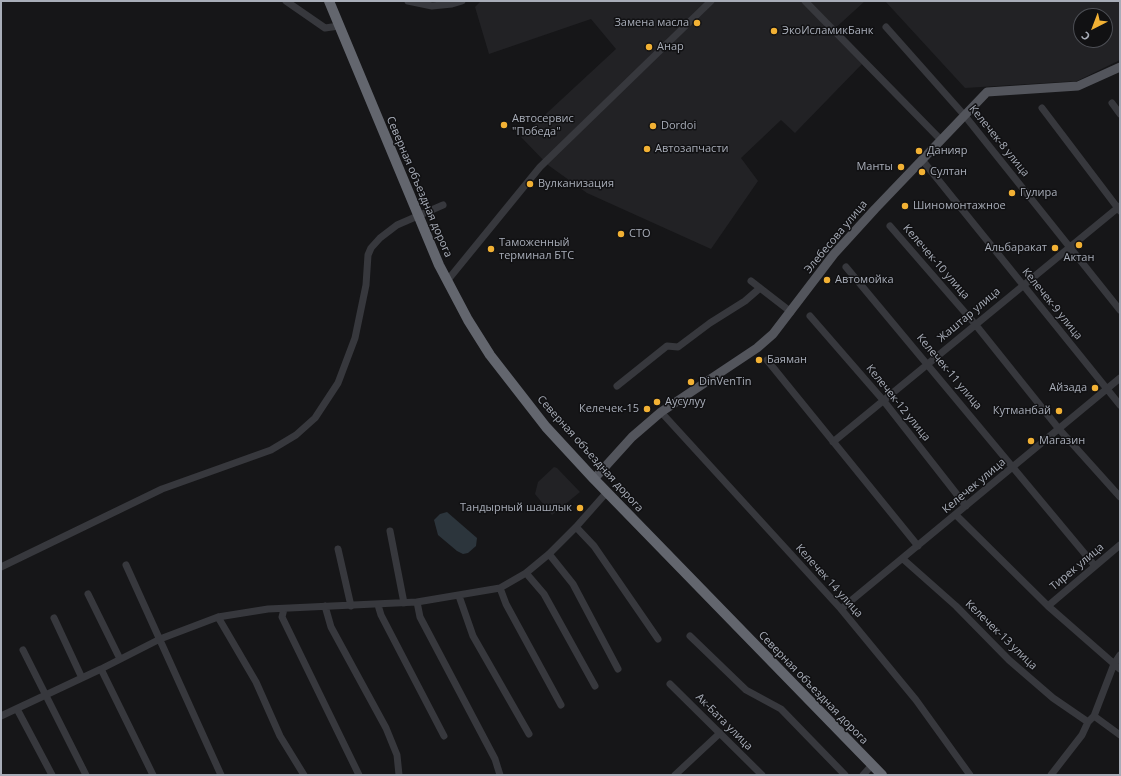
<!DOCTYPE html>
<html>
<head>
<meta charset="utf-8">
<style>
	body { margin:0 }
	#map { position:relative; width:1121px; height:776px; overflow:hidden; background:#161618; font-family:"Open Sans",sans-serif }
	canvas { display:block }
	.frame { position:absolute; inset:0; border:2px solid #a8adb8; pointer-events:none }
	.north { position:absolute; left:1073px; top:8px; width:40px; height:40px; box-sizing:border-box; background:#111113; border:1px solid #4d4f55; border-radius:50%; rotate:222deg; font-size:11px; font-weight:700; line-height:16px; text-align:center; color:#a8adb8 }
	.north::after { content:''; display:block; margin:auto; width:14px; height:18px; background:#f2b134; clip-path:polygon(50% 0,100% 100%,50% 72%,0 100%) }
</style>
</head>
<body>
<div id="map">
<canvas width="1121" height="776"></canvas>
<div class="frame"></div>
<div class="north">С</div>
</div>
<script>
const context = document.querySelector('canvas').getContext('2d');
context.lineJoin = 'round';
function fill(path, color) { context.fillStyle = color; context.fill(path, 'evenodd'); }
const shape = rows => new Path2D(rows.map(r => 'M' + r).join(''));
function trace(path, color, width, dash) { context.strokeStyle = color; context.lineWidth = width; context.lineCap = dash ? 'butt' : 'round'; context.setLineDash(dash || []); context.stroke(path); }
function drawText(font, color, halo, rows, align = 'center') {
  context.font = font + ' "Open Sans",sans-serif'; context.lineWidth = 3; context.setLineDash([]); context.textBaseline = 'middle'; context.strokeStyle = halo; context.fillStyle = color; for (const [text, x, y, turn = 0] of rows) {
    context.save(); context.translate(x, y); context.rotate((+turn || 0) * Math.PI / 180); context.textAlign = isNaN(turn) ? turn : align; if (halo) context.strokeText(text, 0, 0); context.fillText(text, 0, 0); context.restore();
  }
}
const built = shape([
	[481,1,865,1,831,32,862,64,795,133,781,120,741,158,758,181,711,249,587,193,548,165,521,137,616,49,591,19,489,54,475,7],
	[885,1,1120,1,1120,60,1077,81,965,88],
	[1081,16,1105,16,1105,40,1081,40],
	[554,467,557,468,580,492,552,515,535,494,538,482]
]);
const water = shape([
	[447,512,477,538,476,546,468,553,463,554,457,551,438,535,434,520,440,514]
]);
const minor = shape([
	[286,1,325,28,339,26],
	[408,1,432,6,452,4,462,1],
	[805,1,941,140],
	[886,27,965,116,1120,310],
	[1112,103,1120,114],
	[1042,108,1120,211],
	[923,161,1120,405],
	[890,226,975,324,1059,429,1120,497],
	[846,267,1095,566],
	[447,281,540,167,711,1],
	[751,281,791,312],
	[810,316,883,400,966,506],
	[767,360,918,546],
	[617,386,667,346,678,347,710,323,745,301,760,288],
	[661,412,841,609,916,700,970,775],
	[833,442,1120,206],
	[956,515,1048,606,1120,669],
	[576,527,594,546,658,639],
	[390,531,404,603],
	[338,549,351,606],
	[549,554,573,584,618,669],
	[903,559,956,606,1009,660,1053,698,1088,722],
	[126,565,221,775],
	[1,567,162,489,271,450,296,435,315,418,338,383,355,338,366,285,368,255,371,248,380,238,397,225,443,205],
	[526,573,544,594,595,686],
	[500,588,506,604,561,705],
	[88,594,120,659],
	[459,596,473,636,529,734],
	[417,602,420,617,495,759,500,775],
	[378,605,381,615,444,736],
	[325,606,331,627,386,728,397,755,399,775],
	[1048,606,1120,545],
	[284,609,282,617,359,775],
	[841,609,1120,378],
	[218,617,256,682,280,736,304,775],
	[54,618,82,678],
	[690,636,746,690,781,709,845,775],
	[23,650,86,775],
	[101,669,153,775],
	[670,684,762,775],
	[17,709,52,775],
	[1,716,101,669,160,639,218,617,268,609,417,602,500,588,526,573,549,554,576,527,607,492],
	[1094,716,1120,735],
	[675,775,720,733],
	[863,775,872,765],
	[1051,775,1082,735,1088,722,1094,716,1114,664,1120,655]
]);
const major = shape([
	[594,479,632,437,661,412,757,348,773,334,834,254,875,209,987,92,1078,86,1120,67]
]);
const highway = shape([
	[329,1,439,265,468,320,490,355,546,427,594,479,882,775]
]);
const markers = [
	[697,23,4,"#f2b134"],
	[774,31,4,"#f2b134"],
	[649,47,4,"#f2b134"],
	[504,125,4,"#f2b134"],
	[653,126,4,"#f2b134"],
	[647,149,4,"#f2b134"],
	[919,151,4,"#f2b134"],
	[901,167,4,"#f2b134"],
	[922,172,4,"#f2b134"],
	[530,184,4,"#f2b134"],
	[1012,193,4,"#f2b134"],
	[905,206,4,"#f2b134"],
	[621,234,4,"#f2b134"],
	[1079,245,4,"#f2b134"],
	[1055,248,4,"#f2b134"],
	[491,249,4,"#f2b134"],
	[827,280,4,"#f2b134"],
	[759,360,4,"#f2b134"],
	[691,382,4,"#f2b134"],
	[1095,388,4,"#f2b134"],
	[657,402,4,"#f2b134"],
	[647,409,4,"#f2b134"],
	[1059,411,4,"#f2b134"],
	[1031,441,4,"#f2b134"],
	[580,508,4,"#f2b134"]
];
const poiNames = [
	["Замена масла",689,23,"right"],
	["ЭкоИсламикБанк",782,31],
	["Анар",657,47],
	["Автосервис",512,119],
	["\"Победа\"",512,132],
	["Dordoi",661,126],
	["Автозапчасти",655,149],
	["Данияр",927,151],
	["Манты",893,167,"right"],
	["Султан",930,172],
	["Вулканизация",538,184],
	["Гулира",1020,193],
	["Шиномонтажное",913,206],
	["СТО",629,234],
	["Таможенный",499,243],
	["терминал БТС",499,256],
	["Альбаракат",1047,248,"right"],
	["Актан",1079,258,"center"],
	["Автомойка",835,280],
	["Баяман",767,360],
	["DinVenTin",699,382],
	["Айзада",1087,388,"right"],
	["Аусулуу",665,402],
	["Келечек-15",639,409,"right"],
	["Кутманбай",1051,411,"right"],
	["Магазин",1039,441],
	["Тандырный шашлык",572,508,"right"]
];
const streetNames = [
	["Келечек-8 улица",999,141,51],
	["Северная объездная дорога",419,187,67],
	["Элебесова улица",836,237,-50],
	["Келечек-10 улица",936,262,49],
	["Келечек-9 улица",1052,304,51],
	["Жаштар улица",969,315,-40],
	["Келечек-11 улица",949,372,50],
	["Келечек-12 улица",898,403,51],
	["Северная объездная дорога",590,454,48],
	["Келечек улица",974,486,-40],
	["Тирек улица",1077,567,-40],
	["Келечек 14 улица",829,581,48],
	["Келечек-13 улица",1001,635,44],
	["Северная объездная дорога",813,688,46],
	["Ак-Бата улица",724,722,45]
];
fill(built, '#222225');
fill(water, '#2c353c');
trace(minor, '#37383d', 7);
trace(major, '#53555c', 9);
trace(highway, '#63666e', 10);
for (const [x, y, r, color] of markers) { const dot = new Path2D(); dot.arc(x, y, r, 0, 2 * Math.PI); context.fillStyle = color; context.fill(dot); trace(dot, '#111113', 1.5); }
drawText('11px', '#a8adb8', '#111113', poiNames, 'left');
drawText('11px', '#a8adb8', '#111113', streetNames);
</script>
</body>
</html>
